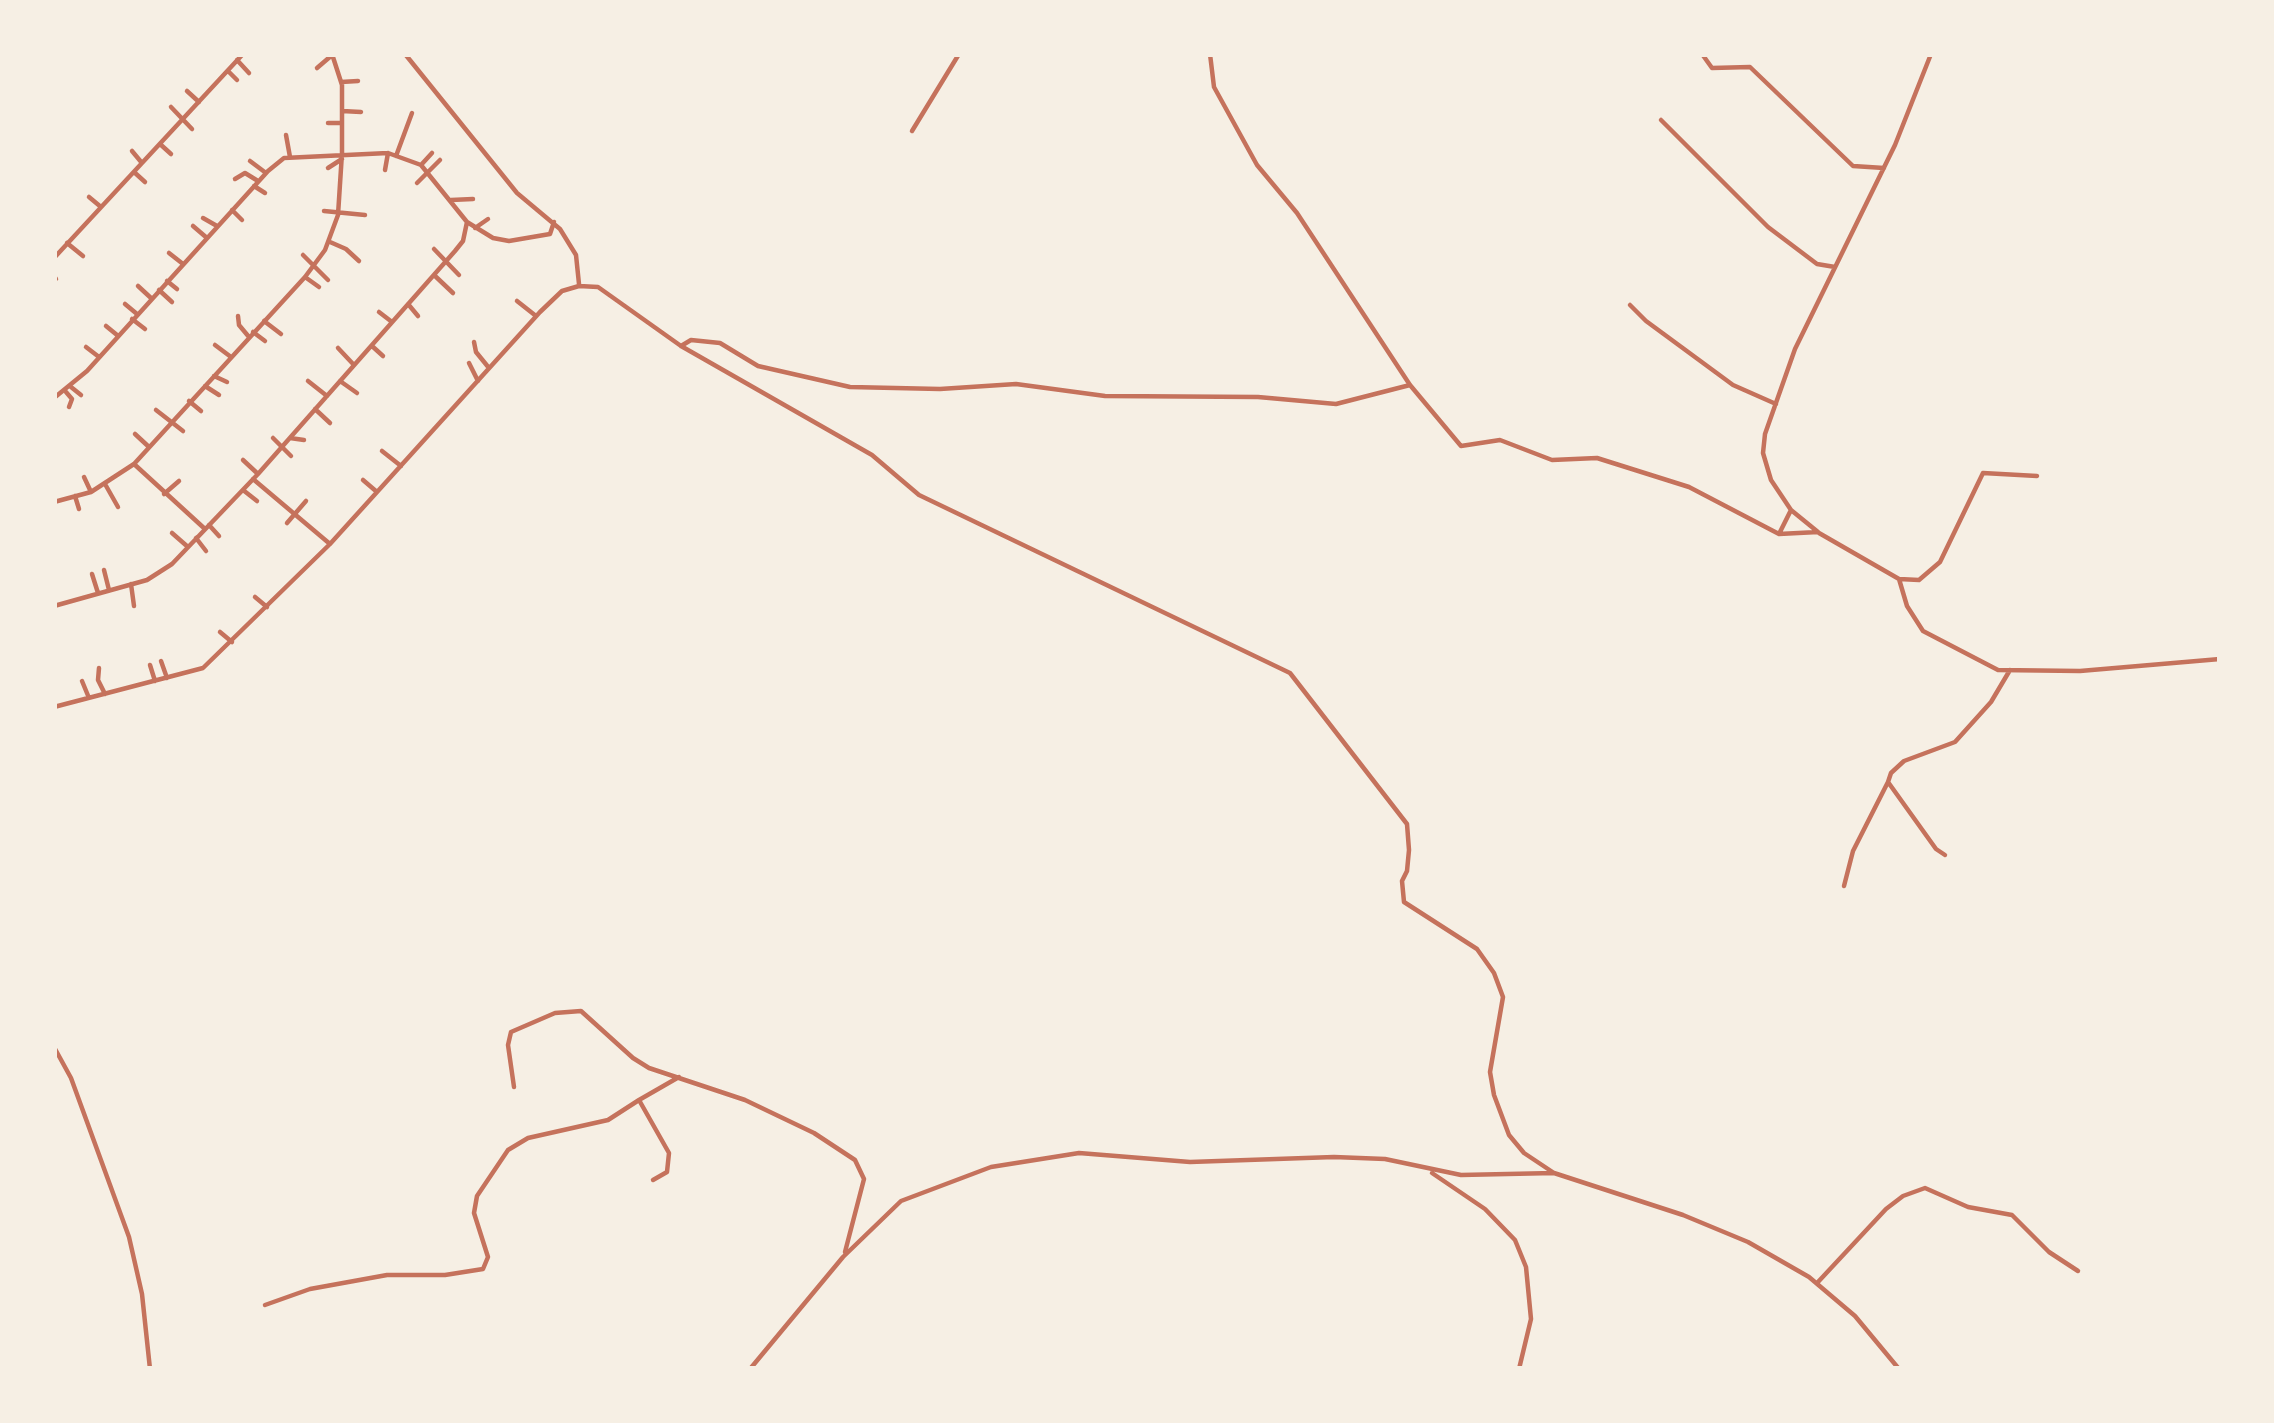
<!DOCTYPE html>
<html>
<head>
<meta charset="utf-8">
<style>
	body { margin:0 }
	#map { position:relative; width:2274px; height:1423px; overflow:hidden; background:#f6efe4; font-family:"Source Serif 4",serif }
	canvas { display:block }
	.frame { position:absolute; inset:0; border:57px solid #f6efe4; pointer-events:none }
</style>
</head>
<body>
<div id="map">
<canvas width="2274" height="1423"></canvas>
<div class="frame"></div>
</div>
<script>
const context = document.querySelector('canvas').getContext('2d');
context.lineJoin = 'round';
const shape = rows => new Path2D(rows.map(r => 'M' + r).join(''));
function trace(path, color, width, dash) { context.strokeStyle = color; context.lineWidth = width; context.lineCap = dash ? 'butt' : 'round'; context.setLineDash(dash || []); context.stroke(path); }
const minor = shape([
	[405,54,517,193,560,229,576,255,579,284],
	[1210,54,1214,87,1257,165,1297,213,1410,385,1461,446,1500,440,1552,460,1597,458,1689,487,1779,534,1818,532,1791,510,1771,480,1763,453,1765,434,1795,349,1895,145,1931,54],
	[1702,54,1712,68,1750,67,1853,166,1884,168],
	[237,60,249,73],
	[317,68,331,56],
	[228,71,237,80],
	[341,82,358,81],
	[187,91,199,102],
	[171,107,192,129],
	[342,111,361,112],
	[1661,120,1768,227,1817,264,1835,267],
	[328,123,342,123],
	[912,131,959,54],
	[286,135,290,157],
	[160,144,171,154],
	[132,151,142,163],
	[396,156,412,113],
	[250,161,266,173],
	[421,165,432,153],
	[328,168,342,159],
	[385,170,388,153],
	[134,172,145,182],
	[235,179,245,173,258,181],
	[417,183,440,160],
	[254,186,265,193],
	[89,197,101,207],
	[451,200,473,199],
	[232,210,242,220],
	[324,211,365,215],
	[203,218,217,226],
	[467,222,493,238,509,241,550,234,554,222],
	[193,226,207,238],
	[475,228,488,219],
	[330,242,346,249,359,261],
	[67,243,83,256],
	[434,249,459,275],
	[169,253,183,264],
	[303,255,328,280],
	[54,258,243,54],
	[434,275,453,293],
	[54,276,56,279],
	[305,277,319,287],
	[167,281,177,289],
	[138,286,151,298],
	[159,290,172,302],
	[517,301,536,316],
	[125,304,137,314],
	[408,304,418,316],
	[1630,305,1646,321,1733,385,1776,404],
	[379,312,392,322],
	[238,316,239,325,249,337],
	[132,319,145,329],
	[264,321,281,334],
	[106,326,117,335],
	[253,332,265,341],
	[474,342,476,352,489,368],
	[215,345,231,357],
	[372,346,383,356],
	[681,346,691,340,720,343,758,366,850,387,940,389,1016,384,1105,396,1258,397,1336,404,1410,385],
	[86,347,99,357],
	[338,348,354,365],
	[469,363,478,381],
	[214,376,227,382],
	[308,381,327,396],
	[340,381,357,393],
	[205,386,219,395],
	[71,387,81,395],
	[66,392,72,399,69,407],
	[54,398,87,371,268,171,284,158,388,153,421,165,467,222,463,241,455,251,258,474,172,564,147,580,54,606],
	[189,401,201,411],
	[315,409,330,423],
	[156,410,183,431],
	[135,434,149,447],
	[273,438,291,456],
	[290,438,304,440],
	[382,451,401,466],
	[243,460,258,474],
	[134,464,205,529],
	[84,477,91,492],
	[253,479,330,544],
	[363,480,377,492],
	[105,484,118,507],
	[243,490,257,501],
	[164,494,179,481],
	[75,496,79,509],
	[54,502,91,492,134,464,305,277,325,250,338,215,342,153,342,85,332,54],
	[287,523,306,501],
	[209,525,219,536],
	[1780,532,1791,510],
	[172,533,188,547],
	[1819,533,1899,579,1919,580,1940,562,1983,473,2037,476],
	[196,538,206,551],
	[104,570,109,590],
	[92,574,98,593],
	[1899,579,1907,606,1923,631,1998,670,2080,671,2220,659],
	[131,584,134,606],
	[255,597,267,607],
	[220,632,232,642],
	[161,661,167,678],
	[150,665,155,681],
	[99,668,98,680,105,694],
	[82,681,89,698],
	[54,707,203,668,330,544,540,312,562,291,579,286,598,287,681,346,872,455,919,495,1290,673,1407,824,1409,850,1407,871,1402,881,1404,902,1477,949,1494,973,1503,997,1490,1072,1494,1095,1509,1135,1524,1153,1554,1173],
	[1945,855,1936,849,1888,782,1891,773,1904,761,1955,742,1991,702,2010,670],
	[1844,886,1853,851,1888,782],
	[54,1047,71,1078,129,1237,142,1294,150,1369],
	[514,1087,508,1045,511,1032,555,1013,581,1011,633,1058,649,1068,745,1100,814,1133,855,1160,864,1179,845,1252],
	[1432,1173,1485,1209,1515,1240,1526,1267,1531,1319,1519,1369],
	[653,1180,667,1172,669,1153,639,1100,679,1077],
	[1818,1282,1886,1209,1903,1196,1925,1188,1968,1207,2012,1215,2049,1252,2078,1271],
	[265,1305,310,1289,387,1275,445,1275,483,1269,488,1257,474,1213,477,1196,508,1150,528,1138,608,1120,639,1100],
	[750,1369,843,1257,901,1201,991,1167,1079,1153,1190,1162,1334,1157,1385,1159,1461,1175,1554,1173,1683,1215,1748,1242,1809,1277,1855,1316,1899,1369]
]);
trace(minor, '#c5725c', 4.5);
</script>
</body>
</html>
